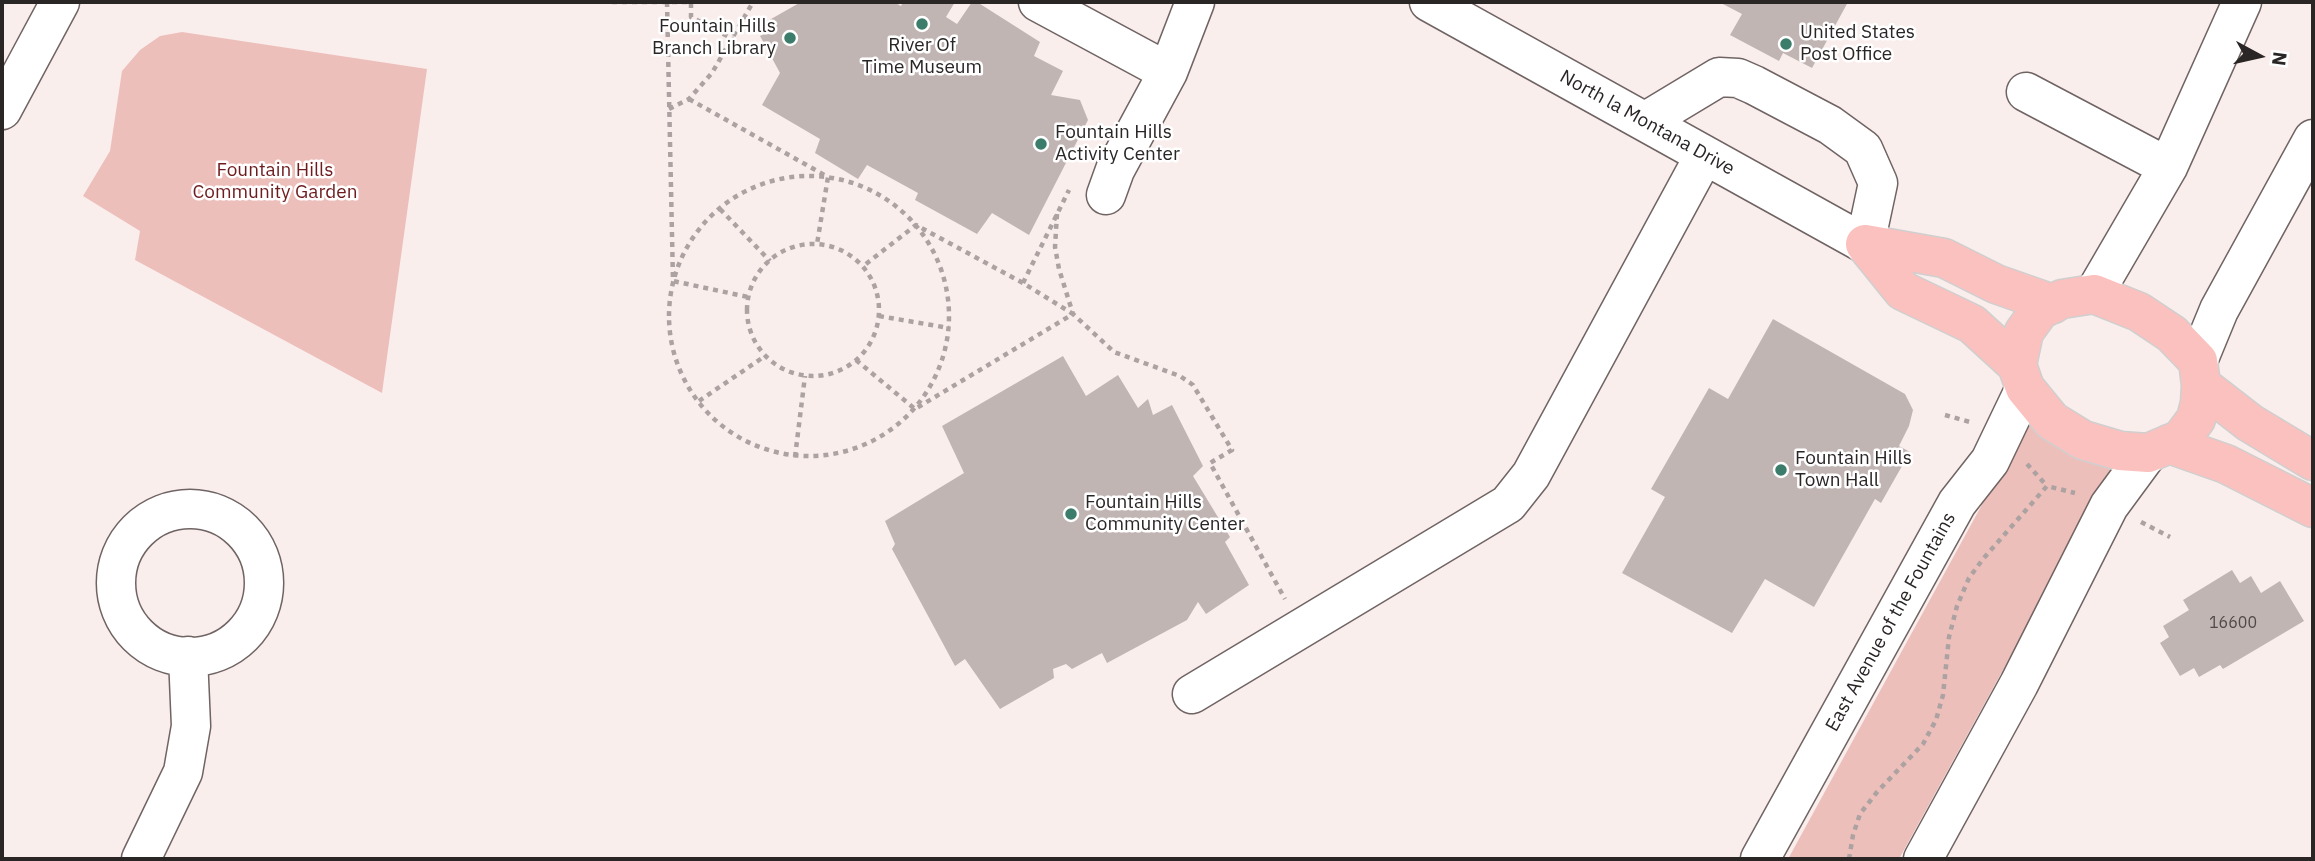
<!DOCTYPE html>
<html>
<head>
<meta charset="utf-8">
<style>
	body { margin:0 }
	#map { position:relative; width:2315px; height:861px; overflow:hidden; background:#faeeed; font-family:"IBM Plex Sans",sans-serif }
	canvas { display:block }
	.frame { position:absolute; inset:0; border:4px solid #2a2625; pointer-events:none }
	.north { position:absolute; left:2224px; top:21px; width:70px; height:70px; -webkit-text-stroke:5px #fff; paint-order:stroke; rotate:98deg; font-size:19px; font-weight:700; line-height:28px; text-align:center; color:#2a2625 }
	.north::after { content:''; display:block; margin:auto; width:24px; height:32px; background:#2a2625; clip-path:polygon(50% 0,100% 100%,50% 72%,0 100%) }
</style>
</head>
<body>
<div id="map">
<canvas width="2315" height="861"></canvas>
<div class="frame"></div>
<div class="north">N</div>
</div>
<script>
const context = document.querySelector('canvas').getContext('2d');
context.lineJoin = 'round';
function fill(path, color) { context.fillStyle = color; context.fill(path, 'evenodd'); }
const shape = rows => new Path2D(rows.map(r => 'M' + r).join(''));
function trace(path, color, width, dash) { context.strokeStyle = color; context.lineWidth = width; context.lineCap = dash ? 'butt' : 'round'; context.setLineDash(dash || []); context.stroke(path); }
function drawText(font, color, halo, rows, align = 'center') {
  context.font = font + ' "IBM Plex Sans",sans-serif'; context.lineWidth = 5; context.setLineDash([]); context.textBaseline = 'middle'; context.strokeStyle = halo; context.fillStyle = color; for (const [text, x, y, turn = 0] of rows) {
    context.save(); context.translate(x, y); context.rotate((+turn || 0) * Math.PI / 180); context.textAlign = isNaN(turn) ? turn : align; if (halo) context.strokeText(text, 0, 0); context.fillText(text, 0, 0); context.restore();
  }
}
const green = shape([
	[182,32,427,69,382,393,135,260,140,231,83,196,110,151,122,71,140,50,160,36],
	[2022,419,2043,438,2066,453,2093,464,2121,470,2097,499,1899,859,1788,859,2013,448]
]);
const building = shape([
	[801,2,894,2,901,6,903,2,955,2,946,17,957,24,972,2,977,2,1040,42,1034,56,1063,71,1051,95,1080,100,1088,120,1029,235,992,213,977,234,915,200,918,193,867,165,858,179,815,153,820,139,762,105,780,73,760,36,768,32,764,23],
	[1719,2,1848,2,1812,68,1783,53,1779,61,1730,35,1742,14],
	[1773,319,1905,394,1913,410,1909,426,1899,446,1910,452,1881,503,1875,499,1814,607,1765,579,1732,633,1622,573,1665,497,1651,489,1709,388,1728,399],
	[1063,356,1086,396,1118,375,1138,408,1148,399,1153,415,1172,405,1203,466,1193,476,1230,537,1225,542,1249,585,1206,614,1198,602,1187,620,1107,663,1102,653,1072,669,1066,664,1053,669,1054,678,1000,709,965,659,955,666,892,549,895,544,885,521,964,473,942,426],
	[2232,570,2240,583,2251,576,2261,593,2280,581,2304,621,2223,669,2220,665,2199,677,2194,668,2180,676,2160,643,2169,637,2163,626,2189,610,2183,600]
]);
const path = shape([
	[612,2,691,2,691,17,733,39],
	[667,2,673,281,748,297],
	[689,99,828,177,817,244],
	[669,109,689,99,712,73,753,2],
	'669 316a140 140 0 1 1 280 0a140 140 0 1 1-280 0Z',
	[720,209,770,261],
	[1057,214,1055,247,1059,269,1073,314,1114,352,1180,376,1193,385,1232,450,1210,463,1285,599],
	'747 310a66 66 0 1 1 132 0a66 66 0 1 1-132 0Z',
	[1023,283,1069,190],
	[879,316,949,328],
	[856,360,915,409,1073,314,1023,283,916,225,862,267],
	[699,401,765,356],
	[1945,415,1970,422],
	[795,457,805,376],
	[2027,464,2047,486],
	[2141,522,2170,537],
	[1849,859,1853,835,1860,814,1877,792,1923,744,1936,720,1943,695,1949,637,1957,606,1969,578,1983,559,2047,486,2075,493]
]);
const minor = shape([
	[1038,2,1168,72],
	[1429,2,1865,244,1878,183,1863,149,1830,125,1754,85,1738,78,1719,77,1646,121],
	[2026,92,2168,167],
	[2,110,60,2],
	[1106,195,1115,170,1168,72,1195,2],
	[2094,294,2168,167,2242,2],
	[2198,361,2219,310,2313,139],
	'116 583a74 74 0 1 1 148 0a74 74 0 1 1-148 0Z',
	[1192,694,1508,504,1531,475,1704,156],
	[141,859,183,772,191,726,188,656],
	[1760,859,1957,503,1990,461,2025,388],
	[1923,859,2019,684,2109,506,2148,453]
]);
const major = shape([
	[1865,244,1944,258,1996,284,2053,304],
	[1865,244,1903,291,1972,324,2017,365],
	[2094,294,2139,312,2172,334,2198,361,2201,385,2200,403,2196,419,2181,439,2148,453,2120,451,2083,440,2052,421,2025,388,2017,365,2024,332,2040,310,2062,299,2094,294],
	[2201,385,2250,423,2313,461],
	[2169,444,2226,464,2313,508]
]);
const markers = [
	[922,24,7,"#3c7c6b"],
	[790,38,7,"#3c7c6b"],
	[1786,44,7,"#3c7c6b"],
	[1041,144,7,"#3c7c6b"],
	[1781,470,7,"#3c7c6b"],
	[1071,514,7,"#3c7c6b"]
];
const numberNames = [
	["16600",2233,623]
];
const poiNames = [
	["Fountain Hills",776,27,"right"],
	["Branch Library",776,49,"right"],
	["United States",1800,33],
	["Post Office",1800,55],
	["River Of",922,46,"center"],
	["Time Museum",922,68,"center"],
	["Fountain Hills",1055,133],
	["Activity Center",1055,155],
	["Fountain Hills",1795,459],
	["Town Hall",1795,481],
	["Fountain Hills",1085,503],
	["Community Center",1085,525]
];
const streetNames = [
	["North la Montana Drive",1647,123,29],
	["East Avenue of the Fountains",1891,622,-61]
];
const parkNames = [
	["Fountain Hills",275,171],
	["Community Garden",275,193]
];
fill(green, '#edbfbb');
fill(building, '#c1b5b4');
trace(minor, '#6f6463', 41);
trace(major, '#d0cfcf', 41);
trace(path, '#aba2a1', 4.5, [5, 5]);
trace(minor, '#fff', 38);
trace(major, '#fbc1be', 38);
for (const [x, y, r, color] of markers) { const dot = new Path2D(); dot.arc(x, y, r, 0, 2 * Math.PI); context.fillStyle = color; context.fill(dot); trace(dot, '#fff', 2.5); }
drawText('16px', '#504a49', null, numberNames);
drawText('19px', '#2a2625', '#fff', poiNames, 'left');
drawText('19px', '#2a2625', '#fff', streetNames);
drawText('19px', '#6e1b1e', '#fff', parkNames);
</script>
</body>
</html>
